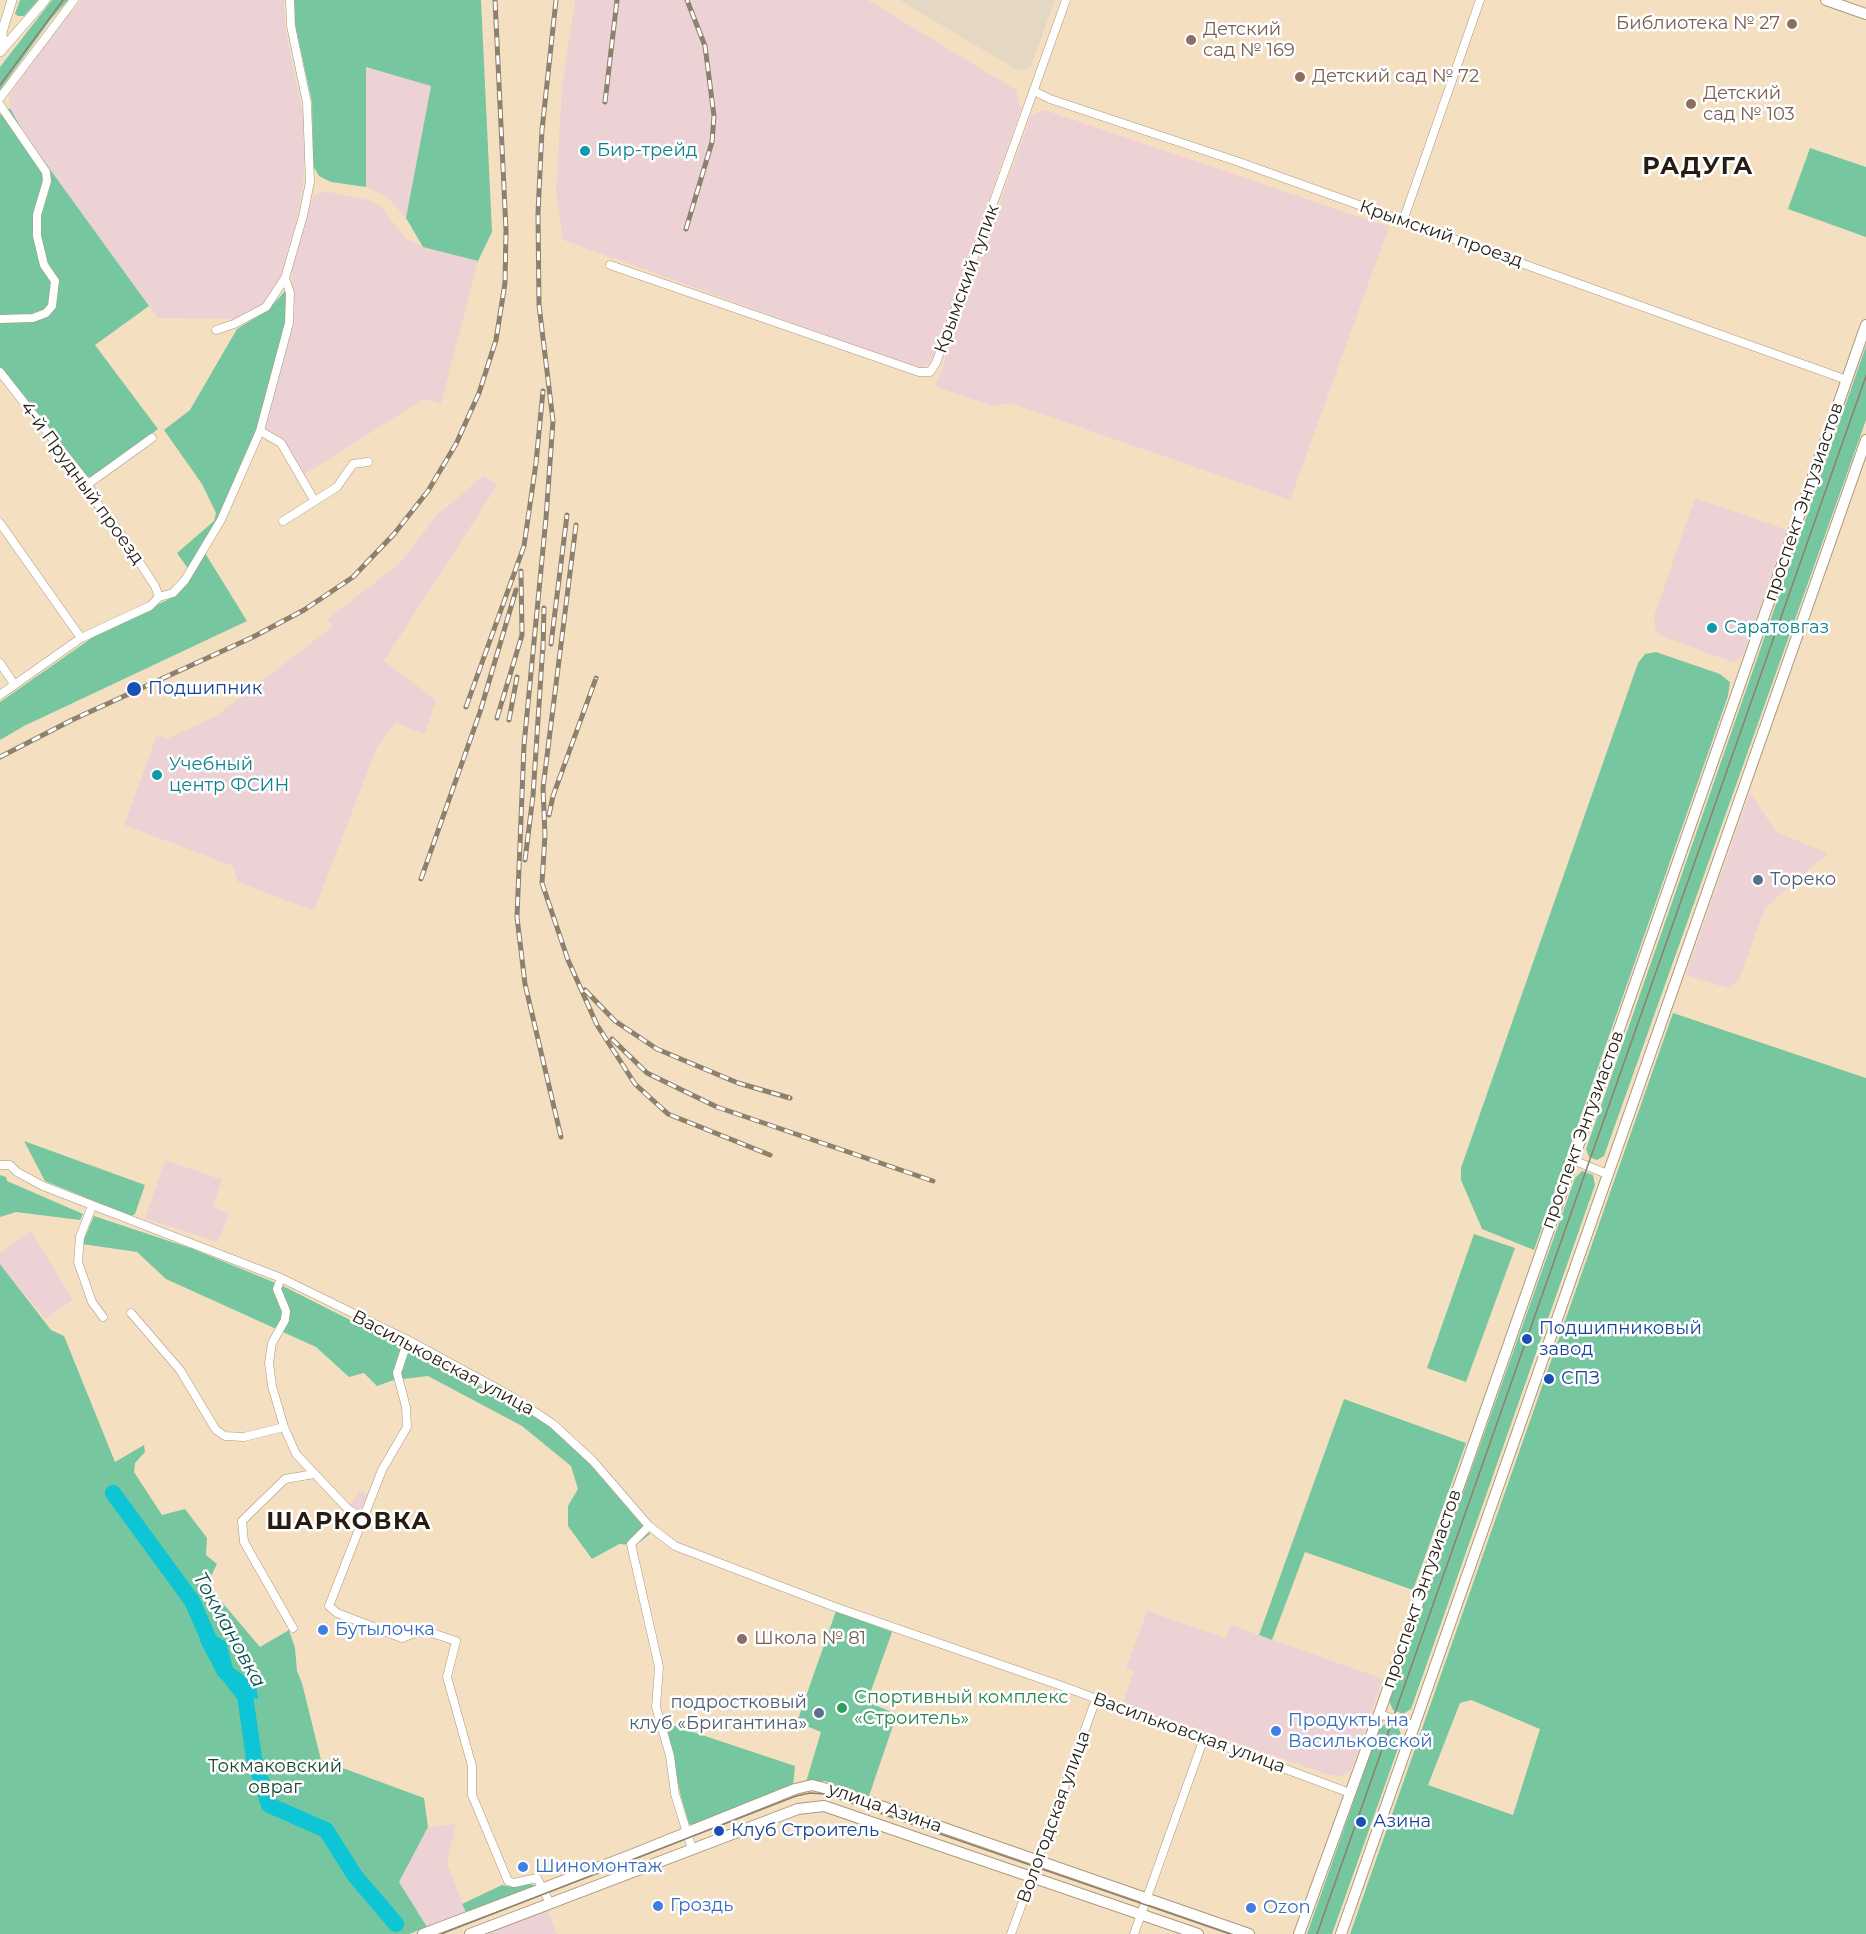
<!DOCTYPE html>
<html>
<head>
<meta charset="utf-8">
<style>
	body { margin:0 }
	canvas { display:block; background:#f4e0c1 }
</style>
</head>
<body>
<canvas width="1866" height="1934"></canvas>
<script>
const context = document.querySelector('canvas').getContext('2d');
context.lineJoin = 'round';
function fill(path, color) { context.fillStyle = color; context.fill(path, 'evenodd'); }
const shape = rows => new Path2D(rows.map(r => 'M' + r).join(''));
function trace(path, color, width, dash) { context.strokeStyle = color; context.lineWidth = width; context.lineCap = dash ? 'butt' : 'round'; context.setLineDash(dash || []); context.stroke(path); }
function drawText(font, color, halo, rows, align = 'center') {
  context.font = font + ' Montserrat,sans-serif'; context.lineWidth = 5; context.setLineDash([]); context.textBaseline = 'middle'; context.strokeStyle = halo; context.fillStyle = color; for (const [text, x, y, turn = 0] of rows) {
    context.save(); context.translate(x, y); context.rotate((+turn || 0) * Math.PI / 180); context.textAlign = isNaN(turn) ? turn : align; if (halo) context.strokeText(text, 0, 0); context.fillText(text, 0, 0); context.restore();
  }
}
const commercial = shape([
	[82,0,284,0,285,27,306,129,303,185,298,215,279,280,272,295,253,313,233,319,158,318,23,132,10,108,9,95,60,24],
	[575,0,868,0,1016,90,1021,110,932,359,927,365,920,369,563,240,556,192,562,87],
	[366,67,431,86,406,218,388,198,366,187],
	[1045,110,1389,227,1290,500,1010,403,993,406,935,387,1031,115],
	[324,191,368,200,381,206,405,238,423,247,478,261,441,404,424,399,305,474,282,438,268,435,265,425,292,325,292,269,312,198],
	[483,476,498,484,384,661,436,700,425,734,396,723,377,747,314,911,238,882,233,866,124,825,157,735,167,739,217,715,333,626,327,619,398,565,437,515],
	[1695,498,1787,530,1743,656,1732,662,1659,635,1655,628,1654,616],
	[1750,792,1776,832,1828,853,1765,908,1739,980,1727,988,1686,975],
	[165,1160,222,1180,213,1207,229,1214,218,1242,145,1219],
	[31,1231,73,1300,45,1319,0,1264,0,1253],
	[360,1491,370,1494,364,1513,349,1507],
	[1147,1611,1226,1638,1231,1625,1383,1679,1351,1771,1342,1776,1329,1775,1123,1703,1134,1671,1126,1668],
	[456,1824,447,1863,466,1912,427,1927,399,1882,428,1827],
	[547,1909,557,1934,486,1934]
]);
const medical = shape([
	[899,0,1055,0,1031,66,1019,71]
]);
const green = shape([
	[20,0,38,0,24,16,18,16,15,14],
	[52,0,68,0,51,19,0,90,0,67],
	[294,0,481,0,492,232,478,261,423,247,406,218,431,86,366,67,366,187,331,182,319,176,313,166,312,102,295,24],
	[10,108,23,132,149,306,95,345,158,429,94,478,83,475,0,368,0,115],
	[1810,148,1866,167,1866,237,1788,209],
	[285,291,288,294,288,312,283,340,258,426,226,504,189,570,177,553,214,521,216,513,202,484,164,430,190,410,237,329,268,310],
	[1866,346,1866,420,1604,1156,1597,1160,1589,1157,1586,1149],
	[205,553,247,621,24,726,0,740,0,702,96,635,175,596],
	[1656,652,1720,674,1730,682,1728,696,1534,1250,1482,1229,1461,1180,1461,1168,1638,663,1645,654],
	[1673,1013,1866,1078,1866,1934,1350,1934],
	[1471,1700,1540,1729,1513,1815,1428,1785,1460,1703],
	[24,1141,145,1185,135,1214,131,1216,45,1181],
	[1582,1171,1593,1175,1595,1185,1411,1709,1403,1714,1393,1710,1389,1701,1575,1178],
	[0,1175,6,1177,7,1181,83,1214,80,1220,16,1212,0,1217],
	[94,1216,193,1249,283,1286,508,1400,552,1427,588,1462,650,1534,636,1545,619,1544,592,1559,568,1526,568,1506,578,1489,571,1466,522,1426,428,1376,394,1380,377,1386,364,1373,349,1377,316,1347,166,1279,137,1252,82,1244],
	[1474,1234,1515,1248,1466,1382,1427,1368],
	[0,1264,51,1330,64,1336,115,1462,144,1445,145,1452,135,1463,134,1472,162,1515,185,1509,207,1538,206,1555,217,1564,209,1580,215,1594,260,1647,289,1630,295,1648,297,1671,302,1683,321,1760,424,1798,428,1827,399,1882,427,1927,409,1934,0,1934],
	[1344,1399,1466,1443,1413,1590,1305,1552,1272,1640,1259,1635],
	[836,1611,892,1632,867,1702,897,1714,869,1796,825,1781,806,1782,821,1732,797,1722],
	[666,1723,795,1766,793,1785,694,1825,689,1824,680,1793],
	[1389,1723,1398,1726,1402,1737,1332,1934,1307,1934,1379,1729,1385,1724],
	[525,1882,536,1886,466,1912,462,1904,502,1885,511,1887]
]);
const water = shape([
	[207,1631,226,1642,233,1668,256,1684,258,1699,238,1694,218,1676,200,1641]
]);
const river = shape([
	[113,1493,192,1601,214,1651],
	[231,1678,245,1696,254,1758,269,1805,326,1830,355,1876,396,1924]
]);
const minor = shape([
	[1034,91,1050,99,1239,162,1847,380],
	[0,98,74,0],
	[0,105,46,172,47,181,37,215,37,236,44,265,55,281,52,306,46,313,33,318,0,319],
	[1403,221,1480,0],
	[610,265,919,372,930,372,936,363,1066,0],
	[216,330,234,324,266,307,285,278],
	[0,372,88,484,102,512,117,528,155,586,159,597],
	[260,431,281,443,314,500],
	[88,484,152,438],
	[283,521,337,487,353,464,368,462],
	[0,523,81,638],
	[0,663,14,684],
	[0,695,81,638,150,606,159,597,173,593,185,580,221,520,260,431,289,323,290,293,285,278,303,216,310,182,307,103,291,26,290,0],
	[1573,1160,1607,1174],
	[0,1165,10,1165,17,1172,43,1186,281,1278,408,1340,511,1396,553,1424,593,1461,649,1526,675,1546,835,1607,1062,1686,1350,1793],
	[92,1206,80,1237,78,1262,92,1302,103,1317],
	[281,1278,277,1289,286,1311,285,1320,272,1343,269,1363,272,1386,284,1427,296,1454,348,1509,364,1519],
	[131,1313,180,1370,216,1430,225,1436,244,1437,284,1427],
	[408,1340,397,1373,406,1407,407,1427,382,1470,329,1606,337,1613,402,1638,423,1630,456,1641,447,1677,472,1766,472,1795,508,1881,514,1883,537,1878,550,1903],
	[649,1526,631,1544,659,1667,656,1707,670,1756,675,1794,692,1849],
	[293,1628,244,1542,242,1521,285,1479,314,1474],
	[1379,1714,1415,1726],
	[1011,1934,1096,1699],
	[1134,1934,1204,1738]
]);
const tertiary = shape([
	[3,47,2,32,12,0],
	[0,52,45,0]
]);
const secondary = shape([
	[1826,0,1866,14],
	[423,1934,631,1855,795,1789,812,1785,843,1793,1249,1934],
	[470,1934,798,1809,824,1806,1198,1934],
	[1299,1934,1379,1714,1866,325],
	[1341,1934,1866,440]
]);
const tram = shape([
	[0,85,63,0],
	[441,1934,796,1796,810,1793,825,1794,862,1807,1230,1934],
	[1317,1934,1866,376]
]);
const rail = shape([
	[556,0,542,130,538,213,539,305,553,421,546,518,524,745,517,917,525,984,561,1137],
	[605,102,617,0],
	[686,229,712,142,714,116,705,46,687,0],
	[576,525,543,788,545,835,542,883,568,960,597,1025,635,1084,668,1114,770,1155],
	[551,644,567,515],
	[543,650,544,608],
	[466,707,524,546,536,463,543,391],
	[497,718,522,635,521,571],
	[509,720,517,677],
	[0,757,72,720,253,637,304,610,353,577,394,534,428,491,456,444,479,393,496,340,505,283,506,230,495,0],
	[549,815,553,796,596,678],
	[525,860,533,796,543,644],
	[421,879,480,712,516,590],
	[585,990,615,1021,657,1049,738,1083,790,1098],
	[612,1039,647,1073,717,1107,933,1181]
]);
const markers = [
	[1792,24,6,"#8d6e63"],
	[1191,40,6,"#8d6e63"],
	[1300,77,6,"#8d6e63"],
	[1691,104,6,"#8d6e63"],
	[585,151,6,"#0f9aa8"],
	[1712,628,6,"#0f9aa8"],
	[134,689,8,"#1a4fb4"],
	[157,775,6,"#0f9aa8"],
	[1758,880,6,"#5c6f8a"],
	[1527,1339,6,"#1a4fb4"],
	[1549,1379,6,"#1a4fb4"],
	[323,1630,6,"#3f7fe0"],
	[742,1639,6,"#8d6e63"],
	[842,1708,6,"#2e9e5b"],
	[819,1713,6,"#5c6f8a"],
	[1276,1731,6,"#3f7fe0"],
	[1361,1822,6,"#1a4fb4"],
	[719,1831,6,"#1a4fb4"],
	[523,1867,6,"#3f7fe0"],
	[658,1906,6,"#3f7fe0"],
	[1251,1908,6,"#3f7fe0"]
];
const educationNames = [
	["Библиотека № 27",1780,24,"right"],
	["Детский",1203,30],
	["сад № 169",1203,51],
	["Детский сад № 72",1312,77],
	["Детский",1703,94],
	["сад № 103",1703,115],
	["Школа № 81",754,1639]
];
const cultureNames = [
	["Бир-трейд",597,151],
	["Саратовгаз",1724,628],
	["Учебный",169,765],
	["центр ФСИН",169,786]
];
const streetNames = [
	["Крымский проезд",1441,234,19],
	["Крымский тупик",967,279,-70],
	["4-й Прудный проезд",82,483,54],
	["проспект Энтузиастов",1804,502,-71],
	["проспект Энтузиастов",1583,1130,-70],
	["Васильковская улица",443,1363,28],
	["проспект Энтузиастов",1422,1589,-71],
	["Васильковская улица",1189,1733,20],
	["улица Азина",885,1808,19],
	["Вологодская улица",1054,1817,-70]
];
const transitNames = [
	["Подшипник",148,689],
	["Подшипниковый",1539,1329],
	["завод",1539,1350],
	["СПЗ",1561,1379],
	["Азина",1373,1822],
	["Клуб Строитель",731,1831]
];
const serviceNames = [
	["Тореко",1770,880],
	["подростковый",807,1703,"right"],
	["клуб «Бригантина»",807,1724,"right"]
];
const shopNames = [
	["Бутылочка",335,1630],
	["Продукты на",1288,1721],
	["Васильковской",1288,1742],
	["Шиномонтаж",535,1867],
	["Гроздь",670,1906],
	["Ozon",1263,1908]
];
const leisureNames = [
	["Спортивный комплекс",854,1698],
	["«Строитель»",854,1719]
];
const parkNames = [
	["Токмаковский",275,1767],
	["овраг",275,1788]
];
const waterNames = [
	["Токмановка",229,1630,61]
];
const districtNames = [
	["РАДУГА",1698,167],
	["ШАРКОВКА",349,1522]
];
fill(commercial, '#edd2d5');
fill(medical, '#e4d8c4');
fill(green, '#76c79f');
fill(water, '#0dc5d4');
trace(river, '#0dc5d4', 16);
trace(minor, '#ab987b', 9);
trace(tertiary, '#ab987b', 10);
trace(secondary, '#ab987b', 12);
trace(minor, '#fff', 8);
trace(tertiary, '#fff', 9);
trace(secondary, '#fff', 10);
trace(tram, '#8e806b', 1.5);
trace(rail, '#8e806b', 5);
trace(rail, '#fff', 3, [9]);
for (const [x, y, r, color] of markers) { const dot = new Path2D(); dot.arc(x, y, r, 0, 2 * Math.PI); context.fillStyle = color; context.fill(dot); trace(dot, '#fff', 2); }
drawText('18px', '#785e54', '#fff', educationNames, 'left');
drawText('18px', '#0d838f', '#fff', cultureNames, 'left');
drawText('18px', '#251d12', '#fff', streetNames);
drawText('18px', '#164399', '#fff', transitNames, 'left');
drawText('18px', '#4e5e75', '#fff', serviceNames, 'left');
drawText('18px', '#366cbe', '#fff', shopNames, 'left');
drawText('18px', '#27864d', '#fff', leisureNames, 'left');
drawText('18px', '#194732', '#fff', parkNames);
drawText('italic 20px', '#0d5056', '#fff', waterNames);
context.letterSpacing = '1.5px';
drawText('bold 24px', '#251d12', '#fff', districtNames);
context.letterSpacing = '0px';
</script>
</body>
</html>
